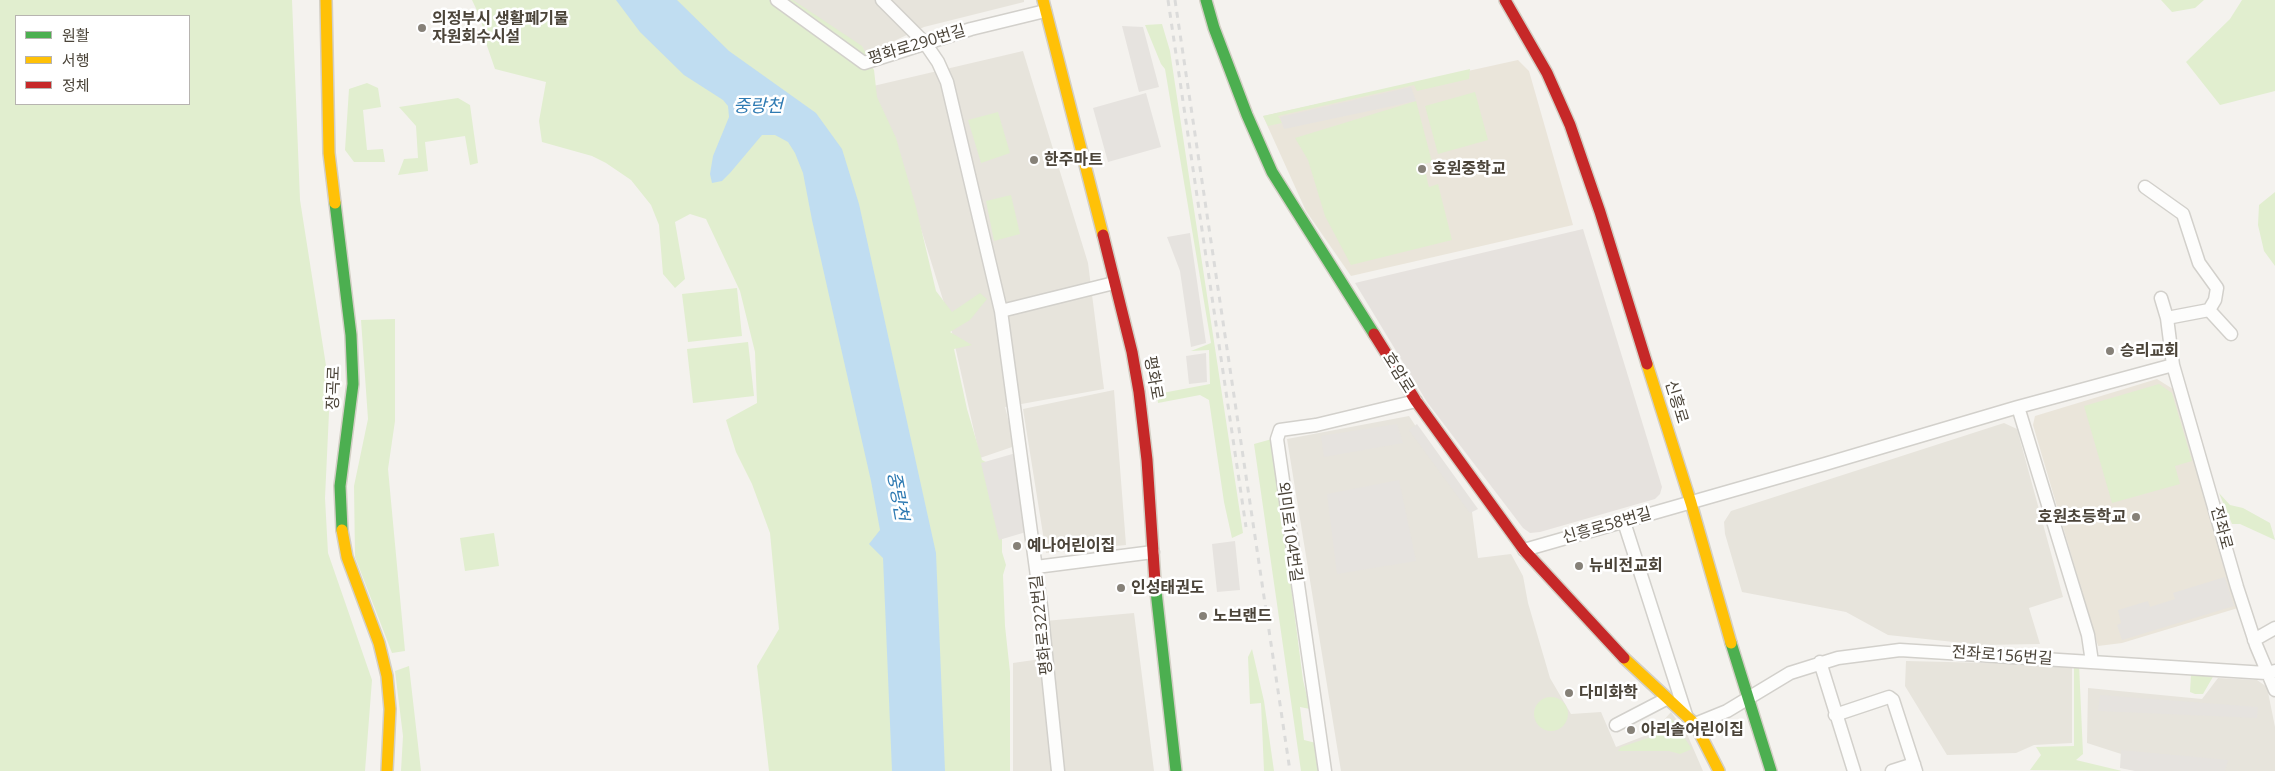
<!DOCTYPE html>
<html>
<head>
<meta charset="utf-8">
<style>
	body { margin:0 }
	#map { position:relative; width:2275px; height:771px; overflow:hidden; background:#f4f2ee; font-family:"Open Sans","Noto Sans KR",sans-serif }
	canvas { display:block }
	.legend { position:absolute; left:15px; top:15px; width:175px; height:90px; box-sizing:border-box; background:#fff; border:1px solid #b7b4b0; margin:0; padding:6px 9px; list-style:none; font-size:15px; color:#4b4439 }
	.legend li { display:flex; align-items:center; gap:10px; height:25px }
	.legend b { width:25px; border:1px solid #b7b4b0 }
</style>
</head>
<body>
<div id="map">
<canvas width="2275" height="771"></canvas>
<ul class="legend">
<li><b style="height:6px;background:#4caf50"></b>원활</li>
<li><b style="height:6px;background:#ffc107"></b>서행</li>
<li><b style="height:6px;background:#c62828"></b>정체</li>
</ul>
</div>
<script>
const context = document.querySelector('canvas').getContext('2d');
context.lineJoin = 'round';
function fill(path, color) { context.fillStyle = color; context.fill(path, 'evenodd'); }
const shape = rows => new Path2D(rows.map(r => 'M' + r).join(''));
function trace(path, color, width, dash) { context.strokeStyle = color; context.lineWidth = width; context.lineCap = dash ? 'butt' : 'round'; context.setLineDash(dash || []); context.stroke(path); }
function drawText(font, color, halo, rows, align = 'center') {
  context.font = font + ' "Open Sans","Noto Sans KR",sans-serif'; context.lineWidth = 5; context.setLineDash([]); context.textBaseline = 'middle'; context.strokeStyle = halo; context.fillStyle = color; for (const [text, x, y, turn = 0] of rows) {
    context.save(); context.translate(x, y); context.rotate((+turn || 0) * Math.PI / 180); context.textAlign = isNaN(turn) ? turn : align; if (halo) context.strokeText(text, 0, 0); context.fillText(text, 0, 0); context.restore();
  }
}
const residential = shape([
	[786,0,1024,0,1024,2,924,27,864,55],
	[1023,51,1088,263,1104,389,1005,407,1015,446,980,458,949,319,900,162,869,87],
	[1114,390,1126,545,1046,553,1023,409],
	[1409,416,1472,512,1478,558,1511,554,1523,576,1528,603,1550,678,1571,714,1601,712,1616,747,1652,733,1671,712,1687,734,1703,771,1341,771,1287,439],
	[2004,423,2017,429,2063,597,2029,608,2040,644,1982,645,1888,635,1846,612,1742,592,1725,534,1724,522,1731,511],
	[1134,613,1154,771,1013,771,1013,663,1048,658,1045,621],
	[1906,661,2072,665,2072,743,2034,745,2016,753,1947,755,1905,686],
	[2218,678,2257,680,2267,687,2275,727,2275,771,2174,771,2087,743,2088,688,2202,699]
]);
const industrial = shape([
	[1583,229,1662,487,1660,494,1655,499,1540,532,1530,533,1523,528,1427,402,1355,283]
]);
const education = shape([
	[1518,60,1529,71,1573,225,1351,276,1306,211,1263,116],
	[2157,379,2176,391,2238,608,2122,643,2098,646,2033,425,2035,416]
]);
const green = shape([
	[0,0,292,0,300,200,330,391,325,498,328,553,372,680,365,771,0,771],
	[189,16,189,104,16,104,16,16],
	[472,0,793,0,862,46,874,70,877,97,896,138,916,207,936,291,952,312,980,293,987,299,970,320,950,332,972,345,954,349,967,409,982,460,992,465,1002,531,1002,552,1006,565,1003,575,1005,626,1010,672,1010,771,769,771,757,666,779,629,770,533,752,484,736,452,726,420,757,403,755,352,740,291,706,219,690,214,675,222,685,279,675,288,663,274,659,225,651,205,631,180,606,163,592,156,542,142,539,121,546,82,495,69,485,40,481,19],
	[2161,0,2204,0,2195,8,2172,12],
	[2242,0,2275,0,2275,91,2220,105,2186,62,2230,19],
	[1162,24,1170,51,1243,533,1232,538,1224,502,1209,400,1200,395,1158,403,1157,394,1210,384,1209,350,1191,351,1211,343,1165,69,1161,64,1145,25],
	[1470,69,1469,79,1417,91,1414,85,1278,116,1282,123,1268,126,1263,116],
	[367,83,378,88,381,107,363,110,367,150,383,149,385,162,354,162,345,150,349,89],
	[1475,92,1488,140,1438,154,1425,106],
	[458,98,470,105,478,163,470,165,465,136,425,142,428,171,398,175,404,159,418,158,416,126,399,107],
	[1416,101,1432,162,1424,164,1428,184,1429,187,1438,184,1452,240,1351,265,1325,216,1308,160,1295,138],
	[998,112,1010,153,981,163,968,120],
	[2275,192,2275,266,2264,251,2258,225,2259,205],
	[1011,195,1020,234,994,241,986,201],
	[737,288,742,336,688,342,682,294],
	[395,319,395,421,388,469,405,651,392,653,355,557,354,486,368,419,361,320],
	[748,342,754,396,693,403,687,349],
	[2159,384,2172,393,2192,461,2175,466,2180,484,2112,503,2084,406],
	[1272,439,1303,680,1310,709,1300,707,1304,740,1316,743,1320,771,1301,771,1254,444],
	[2219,493,2230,505,2243,508,2270,523,2275,540,2240,524,2232,524],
	[494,533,499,566,465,571,460,538],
	[1252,649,1264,701,1274,771,1264,771,1261,703,1250,704,1248,657],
	[2079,664,2083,754,2076,760,2122,771,2030,770,2041,755,2036,747,2074,746,2074,665],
	[409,666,421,771,401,771,403,736,395,671],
	[2199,673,2214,675,2203,694,2195,694,2190,692,2191,675],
	'1534 714a17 17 0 1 1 34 0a17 17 0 1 1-34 0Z',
	[1671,718,1692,749,1680,754,1669,751,1618,751,1621,747,1654,736]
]);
const parking = shape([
	[1122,26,1143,27,1159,87,1139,92],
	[1411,87,1416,101,1284,129,1280,117],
	[1146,93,1161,147,1108,162,1093,108],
	[1190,233,1206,343,1191,347,1180,271,1167,237],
	[1206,353,1207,382,1189,384,1186,356],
	[1397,424,1403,443,1324,457,1321,436],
	[1417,424,1478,509,1470,513,1409,430],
	[1016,453,1026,532,999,540,981,463],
	[1399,480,1416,561,1337,574,1327,494],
	[1235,541,1240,590,1217,592,1212,544],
	[2225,577,2234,606,2122,640,2117,625,2121,623,2118,610,2148,601,2150,607,2175,599,2173,593],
	[2100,695,2258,707,2257,718,2098,711],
	[2121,750,2228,760,2225,771,2135,771,2120,768]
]);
const water = shape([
	[616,0,677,0,729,51,816,113,842,149,859,204,936,553,945,771,892,771,883,558,869,544,880,530,871,481,812,220,803,173,795,153,788,142,775,135,762,135,730,173,722,181,712,183,710,174,713,156,729,117,728,106,723,100,684,75,640,32]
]);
const street = shape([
	[777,0,864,63,971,29,1045,11],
	[882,0,925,43,938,62,947,82,1001,311,1041,606,1058,771],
	[2145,187,2183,214,2199,263,2217,288,2215,300,2209,310,2167,318],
	[2161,298,2167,318,2173,365,2237,587,2256,645,2275,690],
	[2209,310,2231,334],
	[1001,311,1114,283],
	[2018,407,2173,365],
	[1624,522,1686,715],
	[1524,550,1825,464,2018,407,2088,635,2092,662],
	[1036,567,1153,552],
	[2254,640,2275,628],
	[1820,662,1854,771],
	[1835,715,1889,697,1893,700,1916,771],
	[1695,724,1727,711,1790,673,1838,658,1900,650,2266,673,2275,671],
	[1616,725,1666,699],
	[1325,771,1277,439,1280,430,1316,425,1416,401],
	[1892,771,1914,764]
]);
const fast = shape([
	[1206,0,1214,28,1247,115,1272,172,1374,334],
	[335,203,351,335,353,384,340,486,342,530],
	[1155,582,1176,771],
	[1731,643,1771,771]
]);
const slow = shape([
	[326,0,329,153,335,203],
	[1043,0,1103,235],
	[1647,364,1691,503,1731,643],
	[342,530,347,557,379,643,387,676,390,709,387,771],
	[1624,658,1695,724,1719,771]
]);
const jam = shape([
	[1505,0,1547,73,1570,125,1600,212,1647,364],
	[1103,235,1132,352,1139,392,1147,460,1155,582],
	[1374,334,1416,401,1524,550,1624,658]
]);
const rail = shape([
	[1168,0,1246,527],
	[1175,0,1290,771]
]);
const markers = [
	[422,28,5,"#868178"],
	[1034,160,5,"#868178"],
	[1422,169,5,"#868178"],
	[2110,351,5,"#868178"],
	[2136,517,5,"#868178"],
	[1017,546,5,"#868178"],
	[1579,566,5,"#868178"],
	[1121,588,5,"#868178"],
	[1203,616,5,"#868178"],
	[1569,693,5,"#868178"],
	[1631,730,5,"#868178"]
];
const poiNames = [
	["의정부시 생활폐기물",432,19],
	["자원회수시설",432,37],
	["한주마트",1044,160],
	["호원중학교",1432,169],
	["승리교회",2120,351],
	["호원초등학교",2126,517,"right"],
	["예나어린이집",1027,546],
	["뉴비전교회",1589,566],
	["인성태권도",1131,588],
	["노브랜드",1213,616],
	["다미화학",1579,693],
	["아리솔어린이집",1641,730]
];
const streetNames = [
	["평화로290번길",917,45,-17],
	["호암로",1398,373,58],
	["평화로",1153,378,80],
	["장곡로",334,388,-88],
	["신흥로",1676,402,73],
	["신흥로58번길",1607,526,-16],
	["전좌로",2221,528,75],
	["외미로104번길",1289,532,82],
	["평화로322번길",1042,625,-96],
	["전좌로156번길",2002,656,4]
];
const waterNames = [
	["중랑천",758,107],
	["중랑천",897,496,80]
];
fill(residential, '#e7e4dc');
fill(industrial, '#e6e2de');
fill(education, '#eae5da');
fill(green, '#e1eecf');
fill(parking, '#e6e3df');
fill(water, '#c0ddf1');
trace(street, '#d2d0cb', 15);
trace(fast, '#d3cfc5', 14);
trace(slow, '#d3cfc5', 14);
trace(jam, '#d3cfc5', 14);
trace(street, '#fdfdfc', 12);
trace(fast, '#4caf50', 11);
trace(slow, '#ffc107', 11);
trace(jam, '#c62828', 11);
trace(rail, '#dbdbda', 3, [6, 6]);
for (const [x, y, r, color] of markers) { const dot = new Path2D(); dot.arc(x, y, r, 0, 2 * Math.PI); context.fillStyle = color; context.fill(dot); trace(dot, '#fff', 2); }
drawText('bold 16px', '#4b4439', '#fff', poiNames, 'left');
drawText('16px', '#4b4439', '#fff', streetNames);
drawText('italic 18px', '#2e7ab2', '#fff', waterNames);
</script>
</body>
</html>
